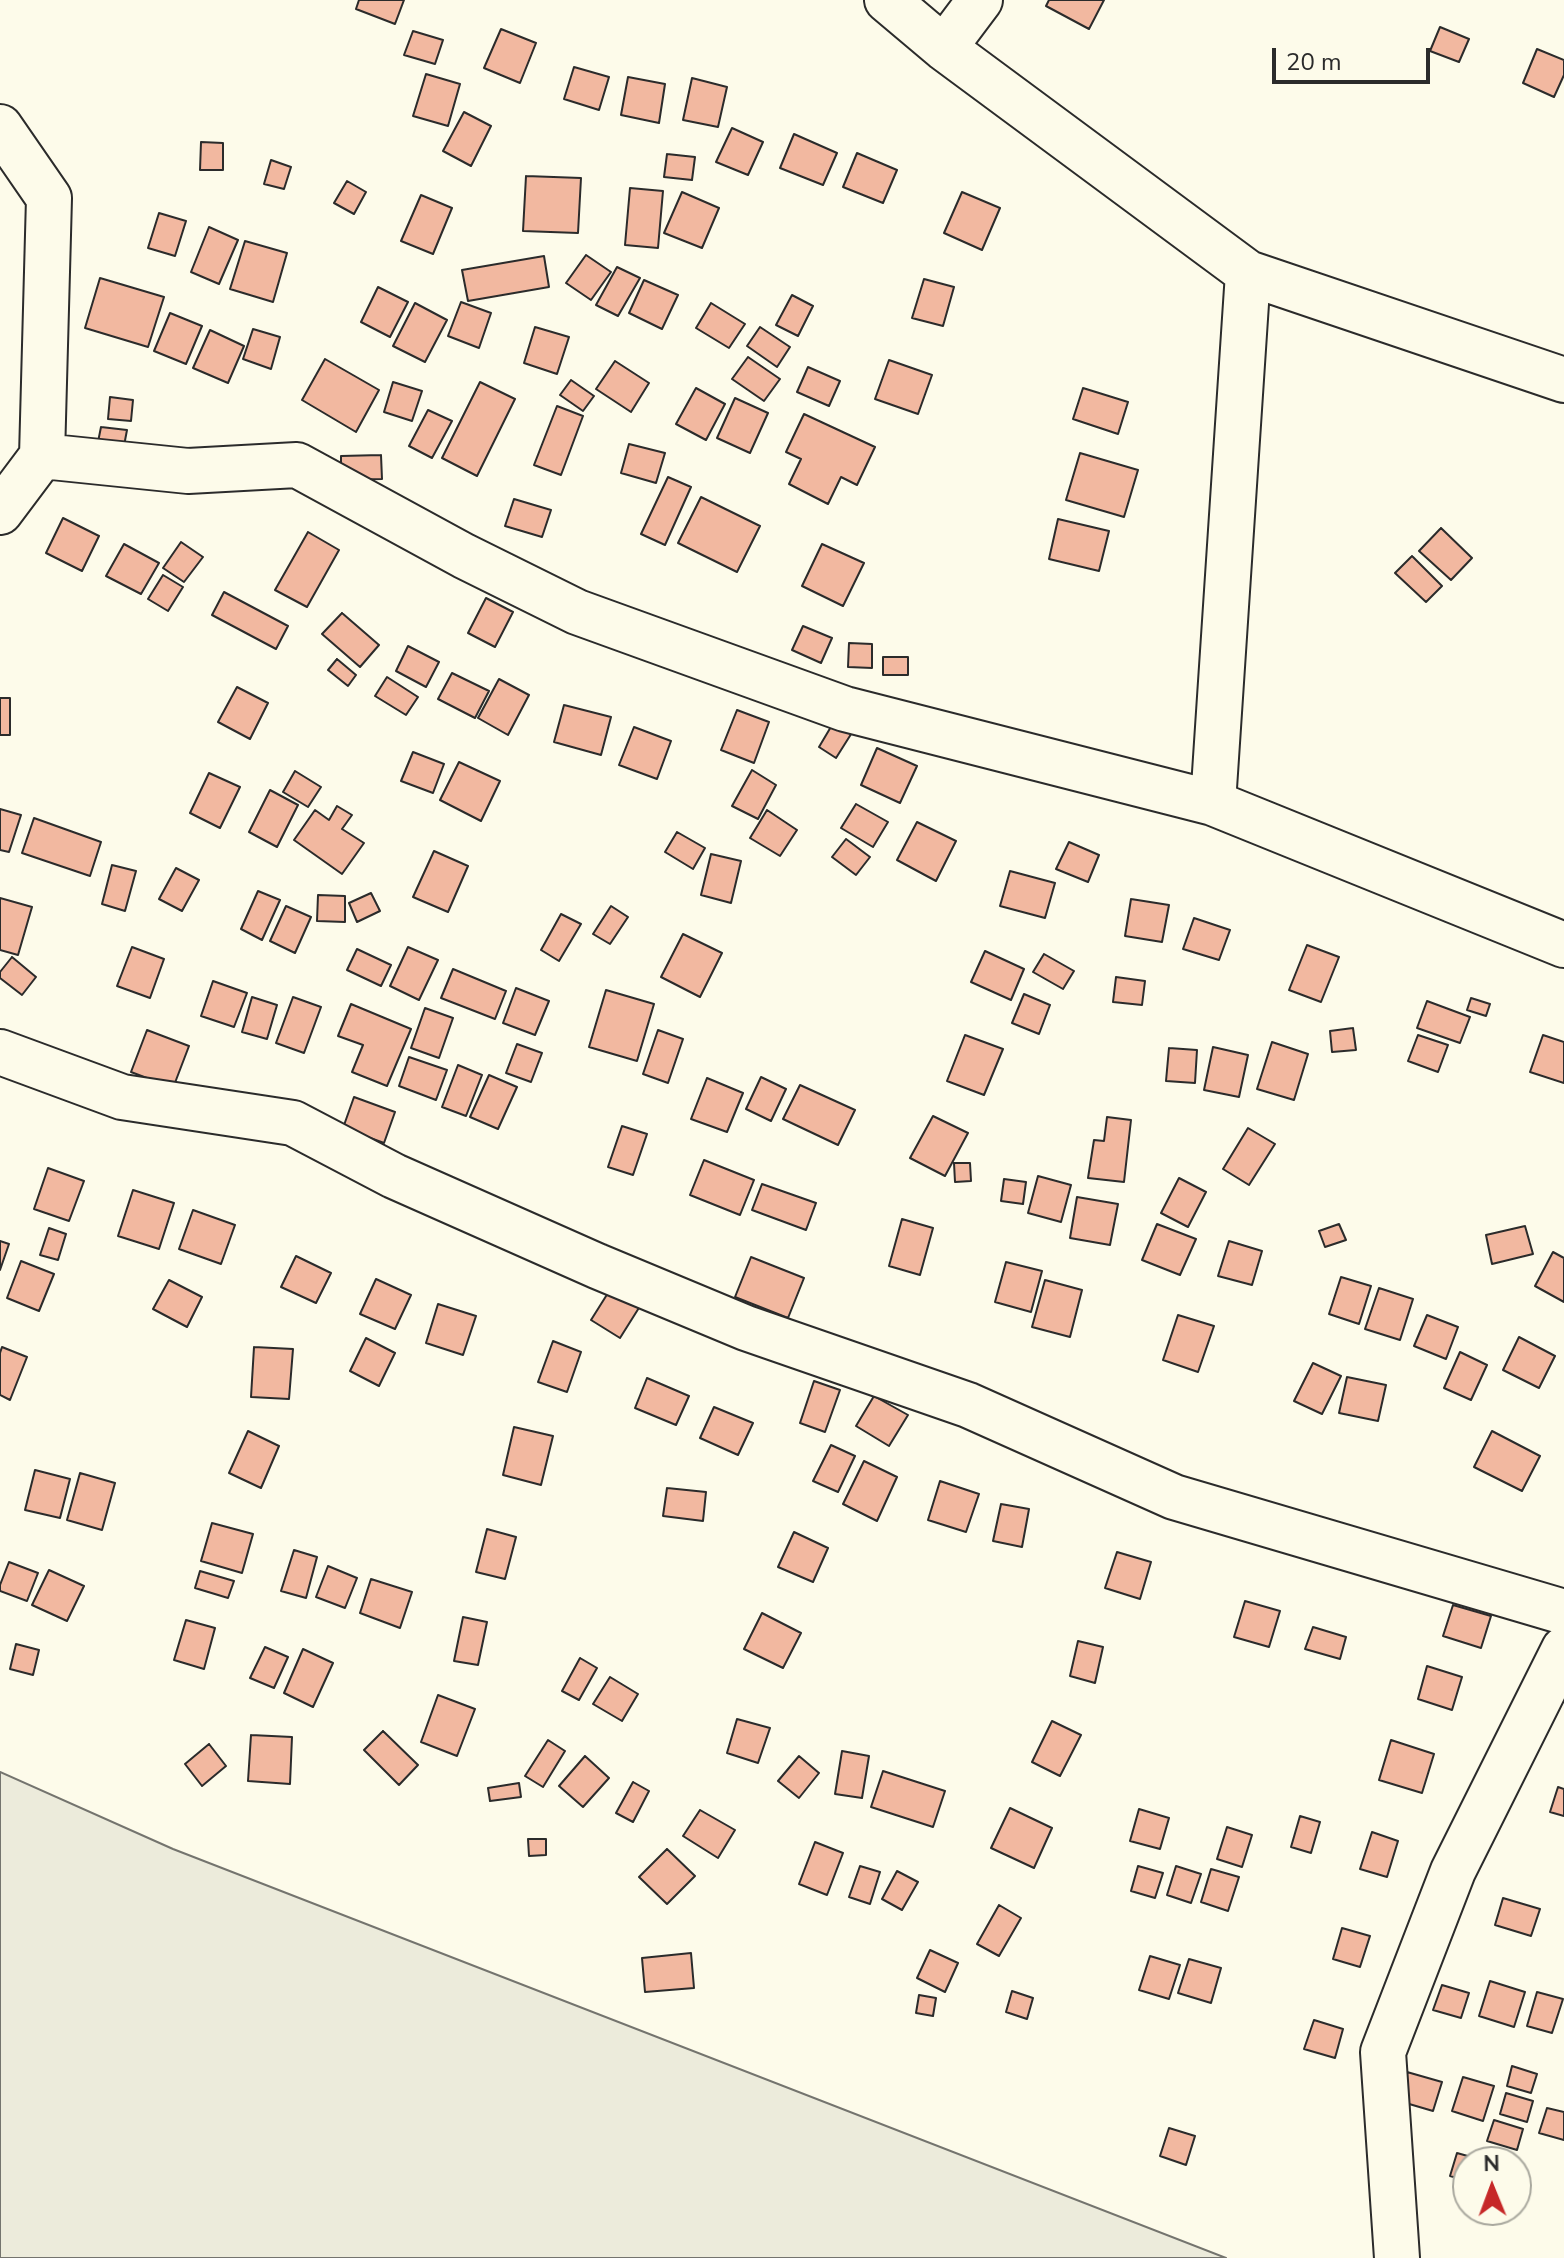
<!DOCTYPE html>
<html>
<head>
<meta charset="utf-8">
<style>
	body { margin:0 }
	#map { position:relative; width:1564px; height:2258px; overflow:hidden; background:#fdfbea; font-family:"Nunito Sans",sans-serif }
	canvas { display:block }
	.north { position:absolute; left:1452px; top:2146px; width:80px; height:80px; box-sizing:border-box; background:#fdfbea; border:2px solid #a9a89e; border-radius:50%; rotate:359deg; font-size:22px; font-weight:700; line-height:32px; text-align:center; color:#2b2b2b }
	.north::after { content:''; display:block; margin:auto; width:28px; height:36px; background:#c62828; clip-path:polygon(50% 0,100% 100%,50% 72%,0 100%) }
	.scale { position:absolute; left:1272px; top:48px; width:158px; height:36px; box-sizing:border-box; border:4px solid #2b2b2b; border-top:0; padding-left:10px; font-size:24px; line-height:28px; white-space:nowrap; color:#2b2b2b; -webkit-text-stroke:6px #fdfbea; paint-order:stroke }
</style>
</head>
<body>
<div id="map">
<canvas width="1564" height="2258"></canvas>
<div class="north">N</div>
<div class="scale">20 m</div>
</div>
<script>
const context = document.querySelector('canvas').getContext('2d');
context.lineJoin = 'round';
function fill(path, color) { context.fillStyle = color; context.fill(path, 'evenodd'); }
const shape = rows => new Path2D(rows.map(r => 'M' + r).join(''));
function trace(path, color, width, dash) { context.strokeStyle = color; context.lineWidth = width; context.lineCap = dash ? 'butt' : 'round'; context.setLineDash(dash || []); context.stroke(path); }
const green = shape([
	[0,1772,173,1849,1226,2258,0,2258,0,1772]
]);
const building = shape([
	[359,0,404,0,395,24,356,9,359,0],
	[1049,0,1104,0,1089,29,1046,6,1049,0],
	[1440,27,1469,39,1459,62,1430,51,1440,27],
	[501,29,536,43,520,83,484,68,501,29],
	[413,31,443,40,435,64,404,55,413,31],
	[1537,49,1564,60,1564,75,1554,97,1523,83,1537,49],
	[574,67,609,77,599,110,564,99,574,67],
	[426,74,460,84,448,126,413,116,426,74],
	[628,77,665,84,659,123,621,115,628,77],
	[692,78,727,87,718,127,683,120,692,78],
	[464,112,491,126,471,166,443,151,464,112],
	[732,128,763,142,748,175,716,162,732,128],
	[794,134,837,153,823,185,780,168,794,134],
	[201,142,223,143,223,170,200,170,201,142],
	[857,153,897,170,883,203,843,187,857,153],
	[667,154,695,157,692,180,664,177,667,154],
	[271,160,291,167,284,189,264,184,271,160],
	[526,176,581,178,578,233,523,231,526,176],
	[347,181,366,192,354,214,334,203,347,181],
	[630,188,663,191,658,248,625,245,630,188],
	[682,192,719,208,702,248,664,233,682,192],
	[962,192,1000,208,982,250,944,233,962,192],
	[421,195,452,208,433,254,401,241,421,195],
	[159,213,186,221,175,256,148,248,159,213],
	[209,227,238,240,219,284,191,272,209,227],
	[245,241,287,253,273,302,230,289,245,241],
	[586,255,611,272,591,300,566,283,586,255],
	[544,256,549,287,468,301,462,270,544,256],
	[617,267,640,278,618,316,596,305,617,267],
	[100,278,164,297,148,347,85,328,100,278],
	[924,279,954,287,943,326,912,318,924,279],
	[644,280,678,295,662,329,629,313,644,280],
	[378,287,408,302,390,337,361,322,378,287],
	[792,295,813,306,798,336,776,325,792,295],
	[461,302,491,313,479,348,448,336,461,302],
	[415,303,447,320,425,362,393,346,415,303],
	[711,303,745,324,729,348,696,328,711,303],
	[170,313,202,326,186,364,154,351,170,313],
	[535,327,569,337,557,374,524,363,535,327],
	[760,327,790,347,777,367,747,346,760,327],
	[253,329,280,337,271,369,243,359,253,329],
	[210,330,244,346,228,383,193,368,210,330],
	[748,357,780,379,764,401,732,379,748,357],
	[325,359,379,390,356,432,302,400,325,359],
	[889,360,932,375,918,414,875,399,889,360],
	[615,361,649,383,631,412,596,389,615,361],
	[808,367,840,381,829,406,797,392,808,367],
	[571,380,594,396,583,411,560,395,571,380],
	[393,382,422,391,412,421,384,412,393,382],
	[480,382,515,399,477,476,442,458,480,382],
	[696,388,725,404,706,440,676,424,696,388],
	[1083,388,1128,402,1118,434,1073,419,1083,388],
	[110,397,133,400,131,421,108,419,110,397],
	[735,398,768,413,750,453,717,438,735,398],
	[557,406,583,416,561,475,534,465,557,406],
	[428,410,452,421,432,458,409,446,428,410],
	[804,414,875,447,857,485,841,477,828,504,789,484,801,459,786,452,804,414],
	[101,427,127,430,123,451,97,447,101,427],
	[629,444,665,453,656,483,621,473,629,444],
	[1080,453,1138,470,1124,517,1066,500,1080,453],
	[381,455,382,479,341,480,341,456,381,455],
	[668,477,691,487,665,545,641,534,668,477],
	[701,497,760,526,737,572,678,543,701,497],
	[514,499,551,510,542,537,505,526,514,499],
	[63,518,99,536,82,571,46,553,63,518],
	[1058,519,1109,531,1099,571,1049,559,1058,519],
	[1441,528,1472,558,1451,580,1419,551,1441,528],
	[308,532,339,550,307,607,275,590,308,532],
	[181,542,203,557,184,582,163,568,181,542],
	[124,544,159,563,141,594,106,576,124,544],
	[822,544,864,563,843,606,802,586,822,544],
	[1412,556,1442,586,1426,602,1395,573,1412,556],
	[163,575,183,587,168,611,148,599,163,575],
	[224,592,288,626,276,649,212,615,224,592],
	[486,598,513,612,495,647,468,633,486,598],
	[342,613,379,645,360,667,322,634,342,613],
	[803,626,832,638,821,663,792,650,803,626],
	[849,643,872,644,872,668,848,667,849,643],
	[408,646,439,662,426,687,396,671,408,646],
	[883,657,908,657,908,675,883,675,883,657],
	[337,659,356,675,348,686,328,670,337,659],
	[452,673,489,691,475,718,438,699,452,673],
	[387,677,418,697,406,715,375,696,387,677],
	[499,679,529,695,508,735,478,718,499,679],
	[237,687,268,703,250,739,218,722,237,687],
	[0,698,10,698,10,735,0,735,0,698],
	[564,705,611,717,601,755,554,742,564,705],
	[737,710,769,722,754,763,721,750,737,710],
	[835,720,853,731,836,758,819,747,835,720],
	[634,727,671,741,657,779,619,765,634,727],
	[877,748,917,766,900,803,861,785,877,748],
	[413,752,444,764,433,793,401,781,413,752],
	[459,762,500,781,481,821,440,800,459,762],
	[752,770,776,785,758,819,732,806,752,770],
	[295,771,321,787,308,807,283,792,295,771],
	[209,773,240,787,220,828,190,813,209,773],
	[270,790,298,805,277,847,249,832,270,790],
	[856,804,888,822,873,847,841,828,856,804],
	[337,806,352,815,342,829,364,843,342,874,294,840,315,810,329,820,337,806],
	[0,809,21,815,9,852,0,850,0,809],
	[767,810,797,830,780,856,750,838,767,810],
	[34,818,101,842,90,876,22,853,34,818],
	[917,822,956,841,936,881,897,860,917,822],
	[677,832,705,848,693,869,665,852,677,832],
	[846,839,870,857,856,875,832,857,846,839],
	[1069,842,1099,855,1088,882,1056,869,1069,842],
	[434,851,468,866,448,912,413,897,434,851],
	[711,854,741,861,731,903,701,895,711,854],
	[112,865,136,871,125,911,102,904,112,865],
	[176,868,199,880,182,911,159,899,176,868],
	[1010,871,1055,883,1045,918,1000,906,1010,871],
	[258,891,280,900,262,940,241,929,258,891],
	[371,893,380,911,357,922,349,903,371,893],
	[318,895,345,896,345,922,317,921,318,895],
	[0,898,32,907,18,955,0,950,0,898],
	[1131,899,1169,905,1162,942,1125,936,1131,899],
	[286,906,311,917,295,953,270,941,286,906],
	[611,906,628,917,610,944,593,934,611,906],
	[561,914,581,924,559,961,541,950,561,914],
	[1194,918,1230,930,1219,960,1183,949,1194,918],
	[683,934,722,953,700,997,661,977,683,934],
	[1307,945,1339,957,1321,1002,1289,990,1307,945],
	[132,947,164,959,150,998,117,986,132,947],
	[408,947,438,960,419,1000,390,986,408,947],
	[357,949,391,965,381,986,347,970,357,949],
	[985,951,1024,969,1011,1000,971,982,985,951],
	[1044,954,1074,971,1063,989,1033,972,1044,954],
	[12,957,36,977,22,995,0,978,0,972,12,957],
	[453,969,506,991,495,1019,441,998,453,969],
	[1116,977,1145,981,1142,1005,1113,1002,1116,977],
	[213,981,247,993,234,1027,201,1016,213,981],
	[516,988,549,1001,535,1035,503,1023,516,988],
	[606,990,654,1004,637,1061,589,1047,606,990],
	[1024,994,1050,1005,1039,1034,1012,1023,1024,994],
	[252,997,277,1005,267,1039,242,1032,252,997],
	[293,997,321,1007,304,1053,276,1043,293,997],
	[1471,998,1490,1004,1486,1016,1467,1010,1471,998],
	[1427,1001,1470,1017,1460,1043,1417,1028,1427,1001],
	[351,1004,411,1029,387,1086,352,1072,363,1045,338,1036,351,1004],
	[425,1008,453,1018,439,1058,411,1048,425,1008],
	[1353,1028,1356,1050,1332,1052,1330,1031,1353,1028],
	[147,1030,189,1046,173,1088,131,1072,147,1030],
	[658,1030,683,1039,668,1083,643,1074,658,1030],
	[965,1035,1003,1049,984,1095,947,1081,965,1035],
	[1418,1035,1448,1045,1438,1072,1408,1061,1418,1035],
	[1543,1035,1564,1042,1564,1083,1530,1072,1543,1035],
	[1272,1042,1308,1054,1294,1100,1257,1089,1272,1042],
	[517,1044,542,1053,531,1082,506,1073,517,1044],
	[1213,1047,1248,1055,1239,1097,1204,1090,1213,1047],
	[1169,1048,1197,1050,1195,1083,1166,1081,1169,1048],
	[409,1057,447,1070,436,1100,399,1086,409,1057],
	[458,1065,482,1075,466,1116,442,1107,458,1065],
	[489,1075,517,1087,498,1129,470,1117,489,1075],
	[761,1077,786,1089,771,1121,746,1109,761,1077],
	[707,1078,743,1093,727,1132,691,1119,707,1078],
	[800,1085,855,1110,838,1145,783,1119,800,1085],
	[354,1097,395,1112,384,1143,343,1128,354,1097],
	[933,1116,968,1133,945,1176,910,1158,933,1116],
	[1107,1117,1131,1120,1124,1182,1088,1178,1094,1140,1104,1141,1107,1117],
	[622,1126,647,1134,633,1175,608,1167,622,1126],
	[1248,1128,1275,1144,1249,1185,1223,1169,1248,1128],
	[704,1160,754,1180,740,1215,690,1195,704,1160],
	[954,1163,970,1163,971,1181,955,1182,954,1163],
	[48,1168,84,1181,69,1221,34,1209,48,1168],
	[1038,1176,1071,1185,1061,1222,1028,1213,1038,1176],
	[1179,1178,1206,1192,1188,1227,1161,1213,1179,1178],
	[1004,1179,1026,1182,1023,1204,1001,1201,1004,1179],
	[762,1184,816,1203,806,1230,752,1210,762,1184],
	[133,1190,174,1203,159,1249,118,1236,133,1190],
	[1077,1197,1118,1204,1110,1245,1070,1238,1077,1197],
	[193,1210,235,1225,221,1264,179,1249,193,1210],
	[902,1219,933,1228,920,1275,889,1266,902,1219],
	[1157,1224,1196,1239,1180,1275,1142,1260,1157,1224],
	[1339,1224,1346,1240,1325,1247,1319,1231,1339,1224],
	[1525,1226,1533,1254,1492,1264,1486,1235,1525,1226],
	[49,1228,66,1234,58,1260,40,1255,49,1228],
	[0,1241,9,1244,0,1270,0,1241],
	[1229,1241,1262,1251,1252,1285,1218,1276,1229,1241],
	[1553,1252,1564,1258,1564,1302,1535,1286,1553,1252],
	[296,1256,331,1273,316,1303,281,1287,296,1256],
	[751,1257,804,1278,788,1318,735,1297,751,1257],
	[21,1261,54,1274,39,1311,7,1298,21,1261],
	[1006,1262,1042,1271,1031,1312,995,1302,1006,1262],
	[1341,1277,1371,1286,1359,1324,1329,1314,1341,1277],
	[376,1279,411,1295,395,1329,360,1314,376,1279],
	[169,1280,202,1297,187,1327,153,1309,169,1280],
	[1045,1280,1082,1290,1070,1337,1032,1327,1045,1280],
	[613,1285,642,1303,620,1338,591,1320,613,1285],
	[1379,1288,1413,1299,1400,1340,1365,1329,1379,1288],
	[438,1304,476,1316,463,1355,426,1343,438,1304],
	[1178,1315,1214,1326,1198,1372,1163,1360,1178,1315],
	[1427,1315,1458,1327,1446,1359,1414,1346,1427,1315],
	[1519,1337,1555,1356,1539,1388,1503,1370,1519,1337],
	[366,1338,395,1353,379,1386,350,1371,366,1338],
	[553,1341,581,1352,567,1392,538,1382,553,1341],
	[2,1347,27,1357,10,1400,0,1395,0,1353,2,1347],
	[254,1347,293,1349,289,1399,251,1397,254,1347],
	[1460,1352,1487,1365,1471,1400,1444,1388,1460,1352],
	[1313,1363,1341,1376,1322,1414,1294,1401,1313,1363],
	[1347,1377,1386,1385,1378,1421,1339,1413,1347,1377],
	[647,1378,689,1396,676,1425,635,1408,647,1378],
	[814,1381,840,1390,825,1432,800,1423,814,1381],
	[874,1396,908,1415,889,1446,856,1426,874,1396],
	[714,1407,753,1423,738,1455,700,1438,714,1407],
	[514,1427,553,1436,541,1485,503,1475,514,1427],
	[248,1431,279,1446,261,1488,229,1473,248,1431],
	[1492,1431,1540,1456,1522,1491,1474,1467,1492,1431],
	[831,1445,855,1456,838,1492,813,1481,831,1445],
	[864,1461,897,1477,877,1521,843,1504,864,1461],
	[35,1470,70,1479,60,1518,25,1510,35,1470],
	[80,1473,115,1483,102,1530,67,1520,80,1473],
	[940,1481,979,1494,966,1532,928,1520,940,1481],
	[667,1488,706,1492,703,1521,663,1516,667,1488],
	[1001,1504,1029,1509,1022,1547,993,1541,1001,1504],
	[212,1523,253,1534,242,1573,201,1561,212,1523],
	[487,1529,516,1537,505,1579,476,1572,487,1529],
	[794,1532,828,1548,813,1582,778,1567,794,1532],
	[294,1550,317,1557,306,1598,281,1591,294,1550],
	[1117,1552,1151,1562,1140,1599,1105,1588,1117,1552],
	[9,1562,38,1573,27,1601,0,1591,0,1585,9,1562],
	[328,1566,357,1578,345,1608,316,1597,328,1566],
	[49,1570,84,1586,67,1621,32,1605,49,1570],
	[200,1571,234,1581,228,1598,195,1588,200,1571],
	[371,1579,412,1592,400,1628,360,1613,371,1579],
	[1245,1601,1280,1611,1269,1647,1234,1637,1245,1601],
	[1453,1605,1491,1616,1481,1648,1443,1636,1453,1605],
	[762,1613,801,1633,783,1668,744,1649,762,1613],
	[463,1617,487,1622,478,1665,454,1661,463,1617],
	[186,1620,215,1628,204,1669,174,1660,186,1620],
	[1313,1627,1346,1637,1340,1659,1305,1649,1313,1627],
	[1078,1641,1103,1647,1095,1683,1070,1676,1078,1641],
	[16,1644,39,1650,33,1675,10,1669,16,1644],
	[265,1647,288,1657,274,1688,250,1678,265,1647],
	[303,1649,333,1663,313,1707,284,1693,303,1649],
	[580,1658,597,1668,579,1700,562,1691,580,1658],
	[1427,1666,1462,1677,1452,1710,1418,1699,1427,1666],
	[610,1677,638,1694,622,1721,593,1704,610,1677],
	[438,1695,475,1709,457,1756,421,1742,438,1695],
	[737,1719,770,1728,758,1763,727,1753,737,1719],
	[1052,1721,1081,1735,1060,1776,1032,1762,1052,1721],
	[383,1731,418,1765,399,1785,364,1750,383,1731],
	[251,1735,292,1737,290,1784,248,1781,251,1735],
	[548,1740,565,1751,543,1787,525,1776,548,1740],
	[1391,1740,1434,1754,1422,1793,1379,1780,1391,1740],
	[209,1744,226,1766,202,1786,185,1764,209,1744],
	[842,1751,869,1756,862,1798,835,1794,842,1751],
	[585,1756,609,1778,583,1807,559,1786,585,1756],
	[799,1756,819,1773,799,1798,778,1781,799,1756],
	[883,1771,945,1791,933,1827,871,1807,883,1771],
	[633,1782,649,1791,633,1822,616,1813,633,1782],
	[519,1783,521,1797,490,1801,488,1788,519,1783],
	[1558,1787,1564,1789,1564,1816,1550,1812,1558,1787],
	[1010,1808,1052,1828,1034,1868,991,1848,1010,1808],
	[1139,1809,1169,1818,1160,1849,1130,1841,1139,1809],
	[700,1810,735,1830,718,1858,683,1836,700,1810],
	[1300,1816,1320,1822,1311,1853,1291,1847,1300,1816],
	[1227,1827,1252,1835,1242,1867,1217,1859,1227,1827],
	[1372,1832,1398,1841,1387,1877,1360,1869,1372,1832],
	[528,1839,546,1839,546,1855,529,1856,528,1839],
	[815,1842,843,1853,827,1895,799,1884,815,1842],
	[667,1849,695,1876,667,1904,639,1877,667,1849],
	[860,1866,880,1872,870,1904,849,1897,860,1866],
	[1138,1866,1163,1873,1155,1898,1131,1891,1138,1866],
	[1176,1866,1201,1874,1191,1903,1167,1895,1176,1866],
	[1211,1869,1239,1877,1228,1911,1201,1902,1211,1869],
	[897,1871,918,1882,902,1910,882,1899,897,1871],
	[1503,1898,1540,1909,1531,1936,1495,1925,1503,1898],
	[999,1905,1021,1918,999,1956,977,1944,999,1905],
	[1342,1928,1370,1936,1360,1967,1333,1959,1342,1928],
	[930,1950,958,1963,945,1992,917,1978,930,1950],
	[691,1953,694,1988,645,1992,642,1958,691,1953],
	[1150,1956,1180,1965,1169,1999,1139,1990,1150,1956],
	[1189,1959,1221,1968,1211,2003,1178,1993,1189,1959],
	[1490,1981,1525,1992,1514,2027,1479,2016,1490,1981],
	[1442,1985,1469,1993,1461,2018,1433,2010,1442,1985],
	[1012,1991,1033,1998,1027,2019,1006,2012,1012,1991],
	[1537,1992,1563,1999,1552,2033,1527,2026,1537,1992],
	[919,1995,936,1998,933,2016,916,2013,919,1995],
	[1314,2020,1343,2029,1335,2058,1304,2049,1314,2020],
	[1512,2066,1537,2074,1531,2093,1507,2086,1512,2066],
	[1407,2072,1442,2082,1433,2111,1399,2101,1407,2072],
	[1463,2077,1494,2086,1483,2121,1452,2111,1463,2077],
	[1506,2093,1533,2101,1527,2122,1500,2114,1506,2093],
	[1547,2108,1564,2112,1564,2140,1539,2133,1547,2108],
	[1494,2120,1523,2129,1517,2150,1487,2141,1494,2120],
	[1169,2128,1195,2136,1186,2165,1160,2156,1169,2128],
	[1457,2153,1489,2162,1468,2162,1468,2181,1450,2176,1457,2153]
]);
const minor = shape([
	[887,0,944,48,1248,273,1564,380],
	[944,48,980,0],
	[0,127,49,198,42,456,0,512],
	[42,456,188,471,297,465,464,556,577,612,845,709,1213,803,1564,945],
	[1213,803,1248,273],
	[0,1052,122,1097,293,1123,394,1176,597,1266,746,1328,968,1405,1174,1497,1564,1612],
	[1397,2258,1383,2052,1453,1871,1564,1649]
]);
fill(green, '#ecebdb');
trace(green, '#74746e', 2);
fill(building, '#f2b8a0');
trace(building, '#2b2b2b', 2);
trace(minor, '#2b2b2b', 48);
trace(minor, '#fdfbea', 44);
</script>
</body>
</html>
